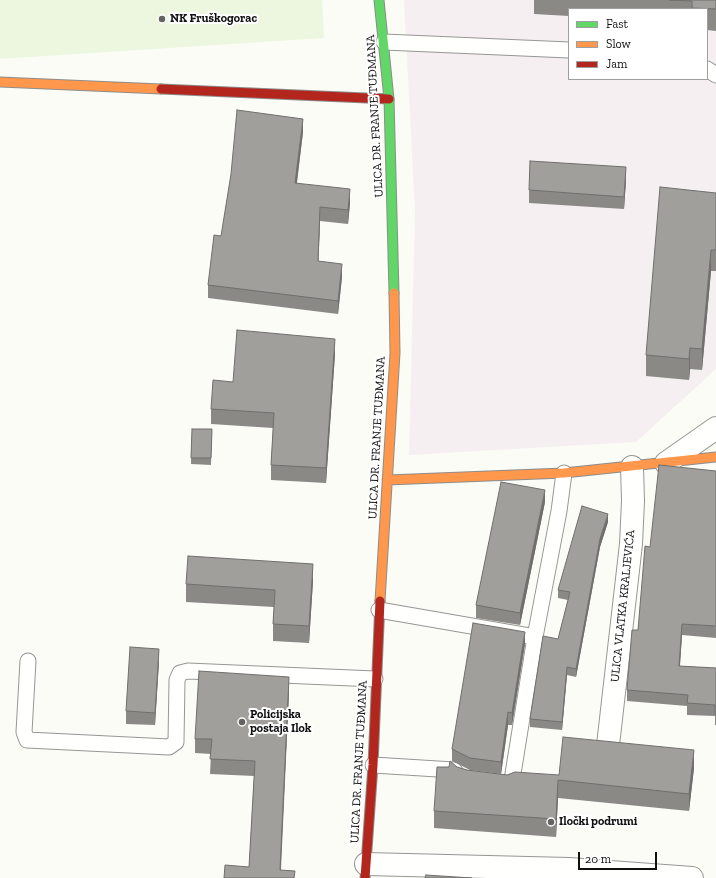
<!DOCTYPE html>
<html>
<head>
<meta charset="utf-8">
<style>
	body { margin:0 }
	#map { position:relative; width:716px; height:878px; overflow:hidden; background:#fcfcf7; font-family:"Zilla Slab",serif }
	canvas { display:block }
	.legend { position:absolute; left:568px; top:8px; width:140px; height:72px; box-sizing:border-box; background:#fff; border:1px solid #9f9f9f; margin:0; padding:5px 7px; list-style:none; font-size:12px; color:#101010 }
	.legend li { display:flex; align-items:center; gap:8px; height:20px }
	.legend b { width:20px; border:1px solid #9f9f9f }
	.scale { position:absolute; left:578px; top:852px; width:79px; height:18px; box-sizing:border-box; border:2px solid #101010; border-top:0; padding-left:5px; font-size:12px; line-height:14px; white-space:nowrap; color:#101010; -webkit-text-stroke:3px #fff; paint-order:stroke }
</style>
</head>
<body>
<div id="map">
<canvas width="716" height="878"></canvas>
<ul class="legend">
<li><b style="height:5px;background:#63d668"></b>Fast</li>
<li><b style="height:5px;background:#ff974d"></b>Slow</li>
<li><b style="height:5px;background:#b3261e"></b>Jam</li>
</ul>
<div class="scale">20 m</div>
</div>
<script>
const context = document.querySelector('canvas').getContext('2d');
context.lineJoin = 'round';
function fill(path, color) { context.fillStyle = color; context.fill(path, 'evenodd'); }
const shape = rows => new Path2D(rows.map(r => 'M' + r).join(''));
function trace(path, color, width, dash) { context.strokeStyle = color; context.lineWidth = width; context.lineCap = dash ? 'butt' : 'round'; context.setLineDash(dash || []); context.stroke(path); }
function drawText(font, color, halo, rows, align = 'center') {
  context.font = font + ' "Zilla Slab",serif'; context.lineWidth = 4; context.setLineDash([]); context.textBaseline = 'middle'; context.strokeStyle = halo; context.fillStyle = color; for (const [text, x, y, turn = 0] of rows) {
    context.save(); context.translate(x, y); context.rotate((+turn || 0) * Math.PI / 180); context.textAlign = isNaN(turn) ? turn : align; if (halo) context.strokeText(text, 0, 0); context.fillText(text, 0, 0); context.restore();
  }
}
const industrial = shape([
	[404,0,716,0,716,369,636,442,409,455,415,212],
	[569,9,707,9,707,79,569,79]
]);
const pitch = shape([
	[0,0,322,0,324,38,0,59]
]);
const lane = shape([
	[384,42,569,50],
	[707,69,716,75],
	[379,610,535,637,559,511,564,473],
	[28,661,24,732,27,740,169,747,176,742,177,680,180,673,188,671,375,679],
	[373,765,454,770,456,773],
	[500,783,508,784,512,780,535,637]
]);
const street = shape([
	[666,463,716,428],
	[608,745,631,544,633,501,632,467],
	[366,864,569,869,692,878]
]);
const fast = shape([
	[379,0,389,99,394,293]
]);
const slow = shape([
	[0,82,161,89],
	[387,480,564,473,716,457],
	[380,601,395,353,394,293]
]);
const jam = shape([
	[161,89,389,99],
	[365,878,373,765,380,601]
]);
const wall = shape([
	[534,0,716,0,716,31,707,30,707,9,569,9,569,16,534,14],
	[303,132,297,183,350,203,348,224,320,221,318,262,342,277,338,314,208,298,208,285,221,236],
	[626,180,624,209,529,203,529,190],
	[716,193,716,271,711,271,702,370,690,369,689,380,646,376,646,355],
	[335,354,326,483,271,480,271,465,273,428,211,424,211,409,233,382],
	[192,429,212,429,211,465,191,464],
	[716,471,716,638,682,635,680,666,716,668,716,725,715,725,715,716,687,715,687,706,627,701,627,690,638,630,650,547],
	[545,502,520,625,476,618,476,605],
	[608,522,600,547,576,677,567,675,562,730,530,727,530,719,558,639,568,600,558,598,558,590],
	[313,581,309,643,273,641,273,624,274,607,186,602,186,584],
	[525,644,512,725,508,725,501,774,470,770,452,761,452,749],
	[159,661,155,725,126,724,126,711],
	[289,691,281,870,295,878,249,867,254,776,210,774,211,754,195,753,195,739],
	[449,767,457,767,467,770,507,775,559,775,694,768,689,811,558,798,556,837,434,828,434,811]
]);
const shadedWall = shape([
	[303,119,303,132,295,196,295,183],
	[626,167,626,180,624,209,624,197],
	[350,189,350,203,348,224,348,210],
	[320,207,320,221,318,275,318,261],
	[711,250,711,271,702,370,702,349],
	[342,264,342,277,338,314,338,301],
	[335,339,335,354,326,483,326,468],
	[690,348,690,369,689,380,689,359],
	[545,490,545,502,520,625,520,613],
	[608,514,608,522,600,547,576,677,576,669,600,539],
	[313,564,313,581,309,643,309,626],
	[682,624,682,635,679,677,679,666],
	[525,632,525,644,512,725,512,713],
	[159,649,159,661,155,725,155,713],
	[567,667,567,675,562,730,562,722],
	[289,677,289,691,280,878,280,870],
	[508,712,508,725,501,774,501,762],
	[694,750,694,768,689,811,689,794],
	[558,780,558,798,556,837,556,819]
]);
const building = shape([
	[670,0,716,0,716,9,692,8,692,1,670,0],
	[237,110,303,119,295,183,350,189,348,210,320,207,318,261,342,264,338,301,208,285,214,235,221,236,231,174,237,110],
	[530,161,626,167,624,197,529,190,530,161],
	[660,187,716,193,716,250,711,250,702,349,690,348,689,359,646,355,660,187],
	[237,330,335,339,326,468,271,465,274,413,211,409,213,380,233,382,237,330],
	[192,429,212,429,211,458,191,458,192,429],
	[659,465,716,471,716,626,682,624,679,666,716,668,716,714,715,714,715,705,687,703,688,695,627,690,632,630,638,630,645,546,650,547,659,465],
	[501,482,545,490,520,613,476,605,501,482],
	[582,506,608,514,600,539,576,669,567,667,562,722,530,719,543,636,558,639,570,592,558,590,582,506],
	[188,556,313,564,309,626,273,624,275,590,186,584,188,556],
	[473,623,525,632,512,713,508,712,501,762,470,758,452,749,473,623],
	[130,647,159,649,155,713,126,711,130,647],
	[199,671,289,677,280,870,295,871,294,878,224,878,225,865,249,867,255,761,210,759,212,739,195,739,199,671],
	[563,737,694,750,689,794,558,780,556,819,434,811,437,767,449,767,450,761,457,767,467,770,507,775,515,772,559,775,563,737],
	[426,875,472,878,425,878,426,875]
]);
const markers = [
	[162,19,4,"#636361"],
	[242,722,4,"#636361"],
	[551,822,4,"#636361"]
];
const poiNames = [
	["NK Fruškogorac",170,19],
	["Policijska",250,715],
	["postaja Ilok",250,729],
	["Iločki podrumi",559,822]
];
const streetNames = [
	["ULICA DR. FRANJE TUĐMANA",375,116,-93],
	["ULICA DR. FRANJE TUĐMANA",377,438,-87],
	["ULICA VLATKA KRALJEVIĆA",623,606,-84],
	["ULICA DR. FRANJE TUĐMANA",359,762,-87]
];
fill(industrial, '#f5eff2');
fill(pitch, '#edf7e0');
trace(lane, '#969694', 17);
trace(street, '#969694', 24);
trace(fast, '#8d8d8b', 11);
trace(slow, '#8d8d8b', 11);
trace(jam, '#8d8d8b', 11);
trace(lane, '#fffffe', 15);
trace(street, '#fffffe', 22);
trace(fast, '#63d668', 9);
trace(slow, '#ff974d', 9);
trace(jam, '#b3261e', 9);
fill(wall, '#8a8986');
fill(shadedWall, '#706f6d');
fill(building, '#a09f9c');
trace(building, '#706f6d', 1);
for (const [x, y, r, color] of markers) { const dot = new Path2D(); dot.arc(x, y, r, 0, 2 * Math.PI); context.fillStyle = color; context.fill(dot); trace(dot, '#fff', 1.5); }
drawText('bold 12px', '#101010', '#fff', poiNames, 'left');
drawText('12px', '#101010', '#fff', streetNames);
</script>
</body>
</html>
